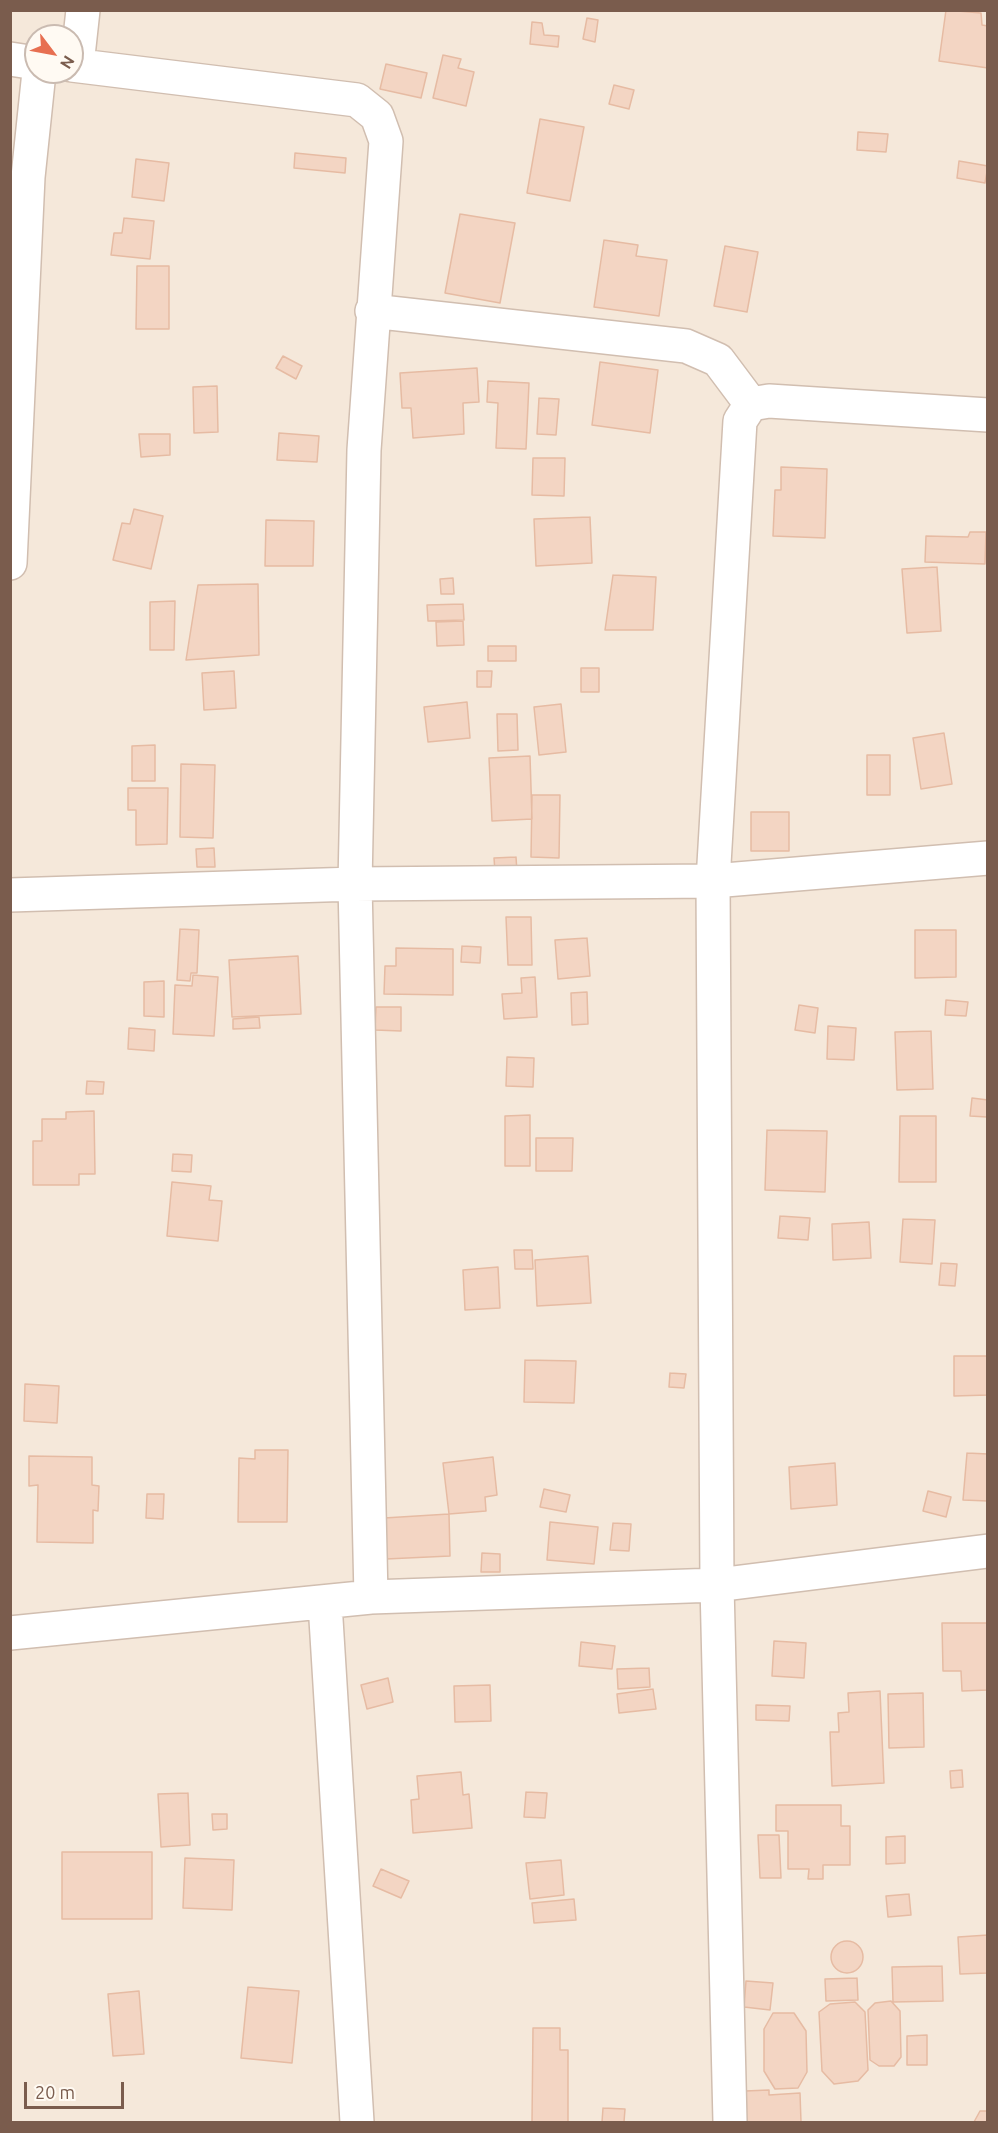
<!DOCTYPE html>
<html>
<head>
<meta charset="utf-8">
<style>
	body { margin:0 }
	#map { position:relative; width:998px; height:2133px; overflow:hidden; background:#fdf6ec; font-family:Ubuntu,sans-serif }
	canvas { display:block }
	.frame { position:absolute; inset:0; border:12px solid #7a5c4d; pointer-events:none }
	.north { position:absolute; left:24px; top:24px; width:60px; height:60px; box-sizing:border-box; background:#fffaf3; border:2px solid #cabbb1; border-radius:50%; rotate:122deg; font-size:16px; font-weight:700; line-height:24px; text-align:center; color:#7a5c4d }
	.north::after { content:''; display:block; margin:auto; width:21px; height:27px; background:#e76f51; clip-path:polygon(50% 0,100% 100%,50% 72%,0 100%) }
	.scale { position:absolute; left:24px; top:2082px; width:100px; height:27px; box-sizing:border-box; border:3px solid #7a5c4d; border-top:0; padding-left:8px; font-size:18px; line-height:21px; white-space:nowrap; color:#7a5c4d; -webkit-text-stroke:4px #fffaf3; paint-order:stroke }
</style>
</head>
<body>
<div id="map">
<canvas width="998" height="2133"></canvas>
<div class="frame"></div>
<div class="north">N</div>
<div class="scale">20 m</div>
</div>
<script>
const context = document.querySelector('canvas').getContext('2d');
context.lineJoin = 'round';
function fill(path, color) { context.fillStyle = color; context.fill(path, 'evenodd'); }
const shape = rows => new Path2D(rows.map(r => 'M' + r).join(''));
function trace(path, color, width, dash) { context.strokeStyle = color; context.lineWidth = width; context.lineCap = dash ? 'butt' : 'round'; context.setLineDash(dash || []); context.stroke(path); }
const residential = shape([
	[11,11,987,11,987,2122,11,2122],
	[36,36,72,36,72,72,36,72]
]);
const building = shape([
	[946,10,981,13,982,25,988,26,988,68,939,61,946,10],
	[587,18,598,20,595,42,583,39,587,18],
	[532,22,542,23,544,35,559,36,558,47,530,44,532,22],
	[443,55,461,59,458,68,474,72,466,106,433,98,443,55],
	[386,64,427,73,421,98,380,89,386,64],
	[614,85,634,90,629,109,609,104,614,85],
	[540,119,584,127,570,201,527,193,540,119],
	[858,132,888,134,886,152,857,150,858,132],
	[295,153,346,158,345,173,294,168,295,153],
	[136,159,169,163,164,201,132,197,136,159],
	[959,161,988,166,985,183,957,178,959,161],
	[460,214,515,223,500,303,445,293,460,214],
	[124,218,154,221,150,259,111,255,114,233,122,233,124,218],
	[604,240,638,245,636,256,667,260,659,316,594,307,604,240],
	[725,246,758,252,747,312,714,306,725,246],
	[137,266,169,266,169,329,136,329,137,266],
	[283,356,302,366,296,379,276,368,283,356],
	[600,362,658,370,650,433,592,425,600,362],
	[477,368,479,402,463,403,464,434,413,438,411,408,402,408,400,373,477,368],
	[488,381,529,383,526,449,496,448,498,403,487,402,488,381],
	[217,386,218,432,194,433,193,387,217,386],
	[539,398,559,399,556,435,537,434,539,398],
	[279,433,319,436,317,462,277,460,279,433],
	[139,434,170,434,170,455,141,457,139,434],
	[533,458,565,458,564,496,532,495,533,458],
	[781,467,827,469,825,538,773,536,775,490,781,490,781,467],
	[134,509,163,516,151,569,113,560,122,523,130,524,134,509],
	[590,517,592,563,536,566,534,519,590,517],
	[266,520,314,521,313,566,265,566,266,520],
	[970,532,986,532,985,564,925,562,926,536,968,537,970,532],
	[937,567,941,631,907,633,902,569,937,567],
	[613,575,656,577,653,630,605,630,613,575],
	[453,578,454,594,441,594,440,579,453,578],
	[258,584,259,655,186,660,198,585,258,584],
	[175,601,174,650,150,650,150,602,175,601],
	[463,604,464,620,428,621,427,605,463,604],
	[463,621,464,645,437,646,436,622,463,621],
	[488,646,516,646,516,661,488,661,488,646],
	[581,668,599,668,599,692,581,692,581,668],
	[234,671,236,708,204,710,202,673,234,671],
	[477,671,492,671,491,687,477,687,477,671],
	[467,702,470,738,428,742,424,707,467,702],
	[561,704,566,752,539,755,534,707,561,704],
	[497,714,517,714,518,750,498,751,497,714],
	[944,733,952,784,921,789,913,738,944,733],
	[155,745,155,781,132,781,132,746,155,745],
	[867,755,890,755,890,795,867,795,867,755],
	[530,756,532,819,492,821,489,758,530,756],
	[181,764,215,765,213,838,180,837,181,764],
	[128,788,168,788,167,844,136,845,136,810,128,810,128,788],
	[532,795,560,795,559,858,531,857,532,795],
	[751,812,789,812,789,851,751,851,751,812],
	[214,848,215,867,197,867,196,849,214,848],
	[516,857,517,872,495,872,494,858,516,857],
	[506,917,531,917,532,965,508,965,506,917],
	[180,929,199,930,197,973,191,973,190,981,177,980,180,929],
	[915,930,956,930,956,977,915,978,915,930],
	[587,938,590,976,558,979,555,940,587,938],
	[462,946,481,947,480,963,461,962,462,946],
	[396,948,453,949,453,995,384,994,385,966,396,966,396,948],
	[298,956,301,1014,232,1017,229,960,298,956],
	[193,975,218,977,214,1036,173,1034,175,985,192,986,193,975],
	[535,977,537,1017,504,1019,502,994,522,993,521,978,535,977],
	[164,981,164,1017,144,1016,144,982,164,981],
	[587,992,588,1024,572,1025,571,993,587,992],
	[946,1000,968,1002,966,1016,945,1015,946,1000],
	[799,1005,818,1008,815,1033,795,1030,799,1005],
	[376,1007,401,1007,401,1031,375,1030,376,1007],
	[259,1017,260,1028,233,1029,233,1019,259,1017],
	[828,1026,856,1028,854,1060,827,1059,828,1026],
	[129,1028,155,1030,154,1051,128,1049,129,1028],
	[931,1031,933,1089,897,1090,895,1032,931,1031],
	[507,1057,534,1058,533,1087,506,1086,507,1057],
	[87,1081,104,1082,103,1094,86,1094,87,1081],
	[972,1098,988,1100,987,1117,970,1116,972,1098],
	[94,1111,95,1174,79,1174,79,1185,33,1185,33,1141,42,1141,42,1119,66,1119,66,1112,94,1111],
	[530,1115,530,1166,505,1166,505,1116,530,1115],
	[900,1116,936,1116,936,1182,899,1182,900,1116],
	[767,1130,827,1131,825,1192,765,1190,767,1130],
	[536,1138,573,1138,572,1171,536,1171,536,1138],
	[173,1154,192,1155,191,1172,172,1171,173,1154],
	[172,1182,211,1186,209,1200,222,1201,218,1241,167,1236,172,1182],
	[780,1216,810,1218,808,1240,778,1238,780,1216],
	[903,1219,935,1220,932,1264,900,1262,903,1219],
	[869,1222,871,1258,833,1260,832,1224,869,1222],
	[514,1250,532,1250,533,1269,515,1269,514,1250],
	[588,1256,591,1303,537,1306,535,1260,588,1256],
	[941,1263,957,1264,955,1286,939,1285,941,1263],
	[498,1267,500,1308,465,1310,463,1270,498,1267],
	[954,1356,988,1356,988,1395,954,1396,954,1356],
	[525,1360,576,1361,574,1403,524,1402,525,1360],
	[670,1373,686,1374,684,1388,669,1387,670,1373],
	[25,1384,59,1386,57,1423,24,1421,25,1384],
	[255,1450,288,1450,287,1522,238,1522,239,1458,255,1459,255,1450],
	[967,1453,988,1454,988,1501,963,1500,967,1453],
	[29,1456,92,1457,92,1485,99,1486,98,1511,93,1510,93,1543,37,1542,38,1485,29,1486,29,1456],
	[493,1457,497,1495,485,1497,486,1511,449,1514,443,1463,493,1457],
	[835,1463,837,1505,791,1509,789,1467,835,1463],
	[544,1489,570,1495,566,1512,540,1507,544,1489],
	[928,1491,951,1497,946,1517,923,1511,928,1491],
	[147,1494,164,1494,163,1519,146,1518,147,1494],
	[449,1514,450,1556,386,1559,384,1518,449,1514],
	[550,1522,598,1527,594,1564,547,1560,550,1522],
	[613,1523,631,1524,629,1551,610,1550,613,1523],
	[482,1553,500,1554,500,1572,481,1572,482,1553],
	[942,1623,988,1623,988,1690,962,1691,961,1671,943,1671,942,1623],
	[774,1641,806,1643,804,1678,772,1676,774,1641],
	[581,1642,615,1646,612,1669,579,1666,581,1642],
	[649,1668,650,1687,618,1689,617,1669,649,1668],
	[388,1678,393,1702,367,1709,361,1685,388,1678],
	[490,1685,491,1721,455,1722,454,1686,490,1685],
	[653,1689,656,1709,619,1713,617,1694,653,1689],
	[880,1691,884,1783,832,1786,830,1732,839,1732,838,1713,849,1712,848,1693,880,1691],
	[923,1693,924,1747,889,1748,888,1694,923,1693],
	[756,1705,790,1706,789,1721,756,1720,756,1705],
	[962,1770,963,1787,951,1788,950,1771,962,1770],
	[461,1772,463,1795,469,1794,472,1828,413,1833,411,1800,419,1799,417,1776,461,1772],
	[526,1792,547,1793,545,1818,524,1817,526,1792],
	[188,1793,190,1845,161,1847,158,1794,188,1793],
	[776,1805,841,1805,841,1826,850,1826,850,1865,823,1865,823,1879,808,1879,809,1869,788,1869,788,1831,776,1831,776,1805],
	[212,1814,227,1814,227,1829,213,1830,212,1814],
	[758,1835,779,1835,781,1878,760,1878,758,1835],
	[905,1836,905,1863,886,1864,886,1837,905,1836],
	[62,1852,152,1852,152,1919,62,1919,62,1852],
	[185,1858,234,1860,232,1910,183,1908,185,1858],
	[561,1860,564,1895,530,1899,526,1863,561,1860],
	[381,1869,409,1881,401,1898,373,1886,381,1869],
	[909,1894,911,1915,888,1917,886,1896,909,1894],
	[574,1899,576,1920,534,1923,532,1903,574,1899],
	[988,1935,988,1973,960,1974,958,1937,988,1935],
	'831 1957a16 16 0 1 1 32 0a16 16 0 1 1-32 0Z',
	[942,1966,943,2001,893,2002,892,1967,942,1966],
	[857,1978,858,2000,826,2001,825,1979,857,1978],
	[746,1981,773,1983,770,2010,744,2007,746,1981],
	[248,1987,299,1991,292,2063,241,2058,248,1987],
	[139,1991,144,2054,113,2056,108,1994,139,1991],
	[891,2001,900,2011,901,2057,894,2066,879,2066,870,2060,868,2010,875,2003,891,2001],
	[855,2002,865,2012,868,2070,858,2081,834,2084,822,2071,819,2012,830,2004,855,2002],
	[773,2013,794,2013,806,2031,807,2072,798,2088,775,2089,764,2071,764,2029,773,2013],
	[533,2028,560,2028,560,2050,568,2050,568,2122,532,2122,533,2028],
	[927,2035,927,2065,907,2065,907,2036,927,2035],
	[769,2090,769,2095,800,2093,801,2122,746,2122,745,2091,769,2090],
	[603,2108,625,2109,624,2122,602,2122,603,2108],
	[980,2111,988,2111,988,2122,974,2122,980,2111]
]);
const minor = shape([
	[10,59,36,63],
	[72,65,357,100,377,116,386,141,364,450,355,884,371,1597],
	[77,65,83,10],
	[372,311,686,346,718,360,751,404],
	[10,563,28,177,39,72],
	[10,895,355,884,713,881,988,858],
	[325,1603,357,2122],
	[10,1633,371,1597,717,1585,988,1551],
	[730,2122,717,1585,713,881,740,421,751,404,769,401,988,415]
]);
fill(residential, '#f5e8da');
fill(building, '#f3d5c3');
trace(building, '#e6bba3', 1.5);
trace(minor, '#d1beb0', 36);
trace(minor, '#fff', 33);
</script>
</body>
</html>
